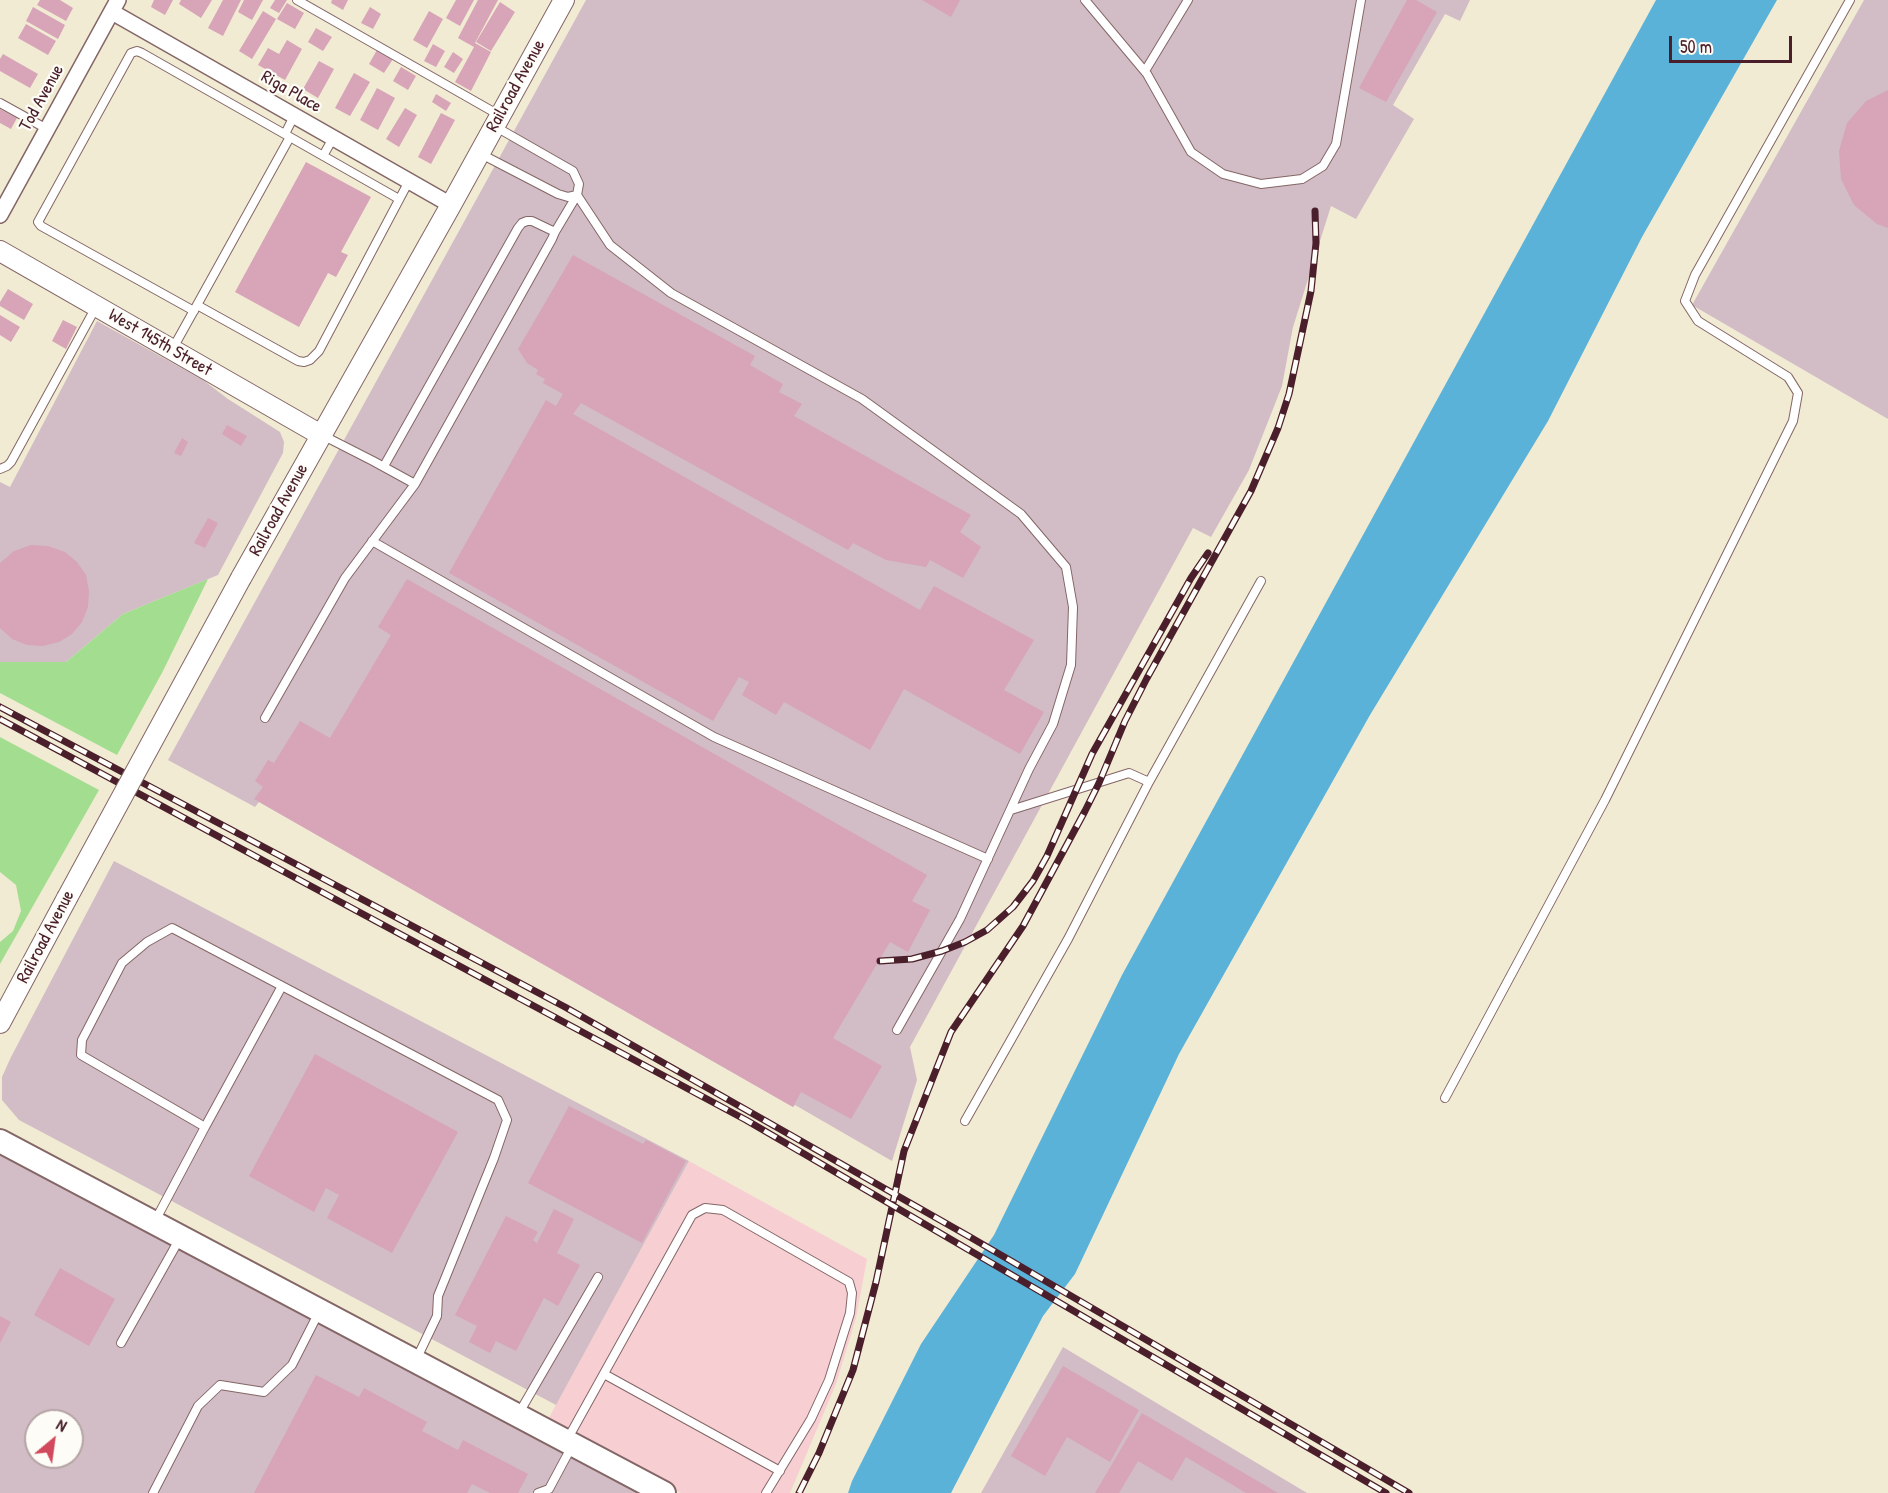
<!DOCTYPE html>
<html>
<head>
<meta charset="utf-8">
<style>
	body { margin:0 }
	#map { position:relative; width:1888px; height:1493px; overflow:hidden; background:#f1ebd3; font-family:"Patrick Hand",sans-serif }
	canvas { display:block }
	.north { position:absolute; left:24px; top:1409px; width:60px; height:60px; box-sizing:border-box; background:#fdfcf7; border:2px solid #b5a4a5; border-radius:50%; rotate:29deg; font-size:16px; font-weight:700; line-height:24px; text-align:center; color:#4a1f2b }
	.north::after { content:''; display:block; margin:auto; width:21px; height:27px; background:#d1495b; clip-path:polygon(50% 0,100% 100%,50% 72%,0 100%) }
	.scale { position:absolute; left:1669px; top:36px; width:123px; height:27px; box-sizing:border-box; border:3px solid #4a1f2b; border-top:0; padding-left:8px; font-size:18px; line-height:21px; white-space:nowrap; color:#4a1f2b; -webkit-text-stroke:4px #fdfcf7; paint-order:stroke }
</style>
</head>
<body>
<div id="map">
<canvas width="1888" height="1493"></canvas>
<div class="north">N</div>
<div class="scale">50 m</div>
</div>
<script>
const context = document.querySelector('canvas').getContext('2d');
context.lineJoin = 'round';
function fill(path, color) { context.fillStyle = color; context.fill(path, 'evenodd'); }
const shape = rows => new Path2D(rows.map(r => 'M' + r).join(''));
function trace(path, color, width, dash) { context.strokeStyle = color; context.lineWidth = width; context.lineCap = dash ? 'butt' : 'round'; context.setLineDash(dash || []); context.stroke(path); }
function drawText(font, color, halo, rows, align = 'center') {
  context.font = font + ' "Patrick Hand",sans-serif'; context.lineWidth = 4.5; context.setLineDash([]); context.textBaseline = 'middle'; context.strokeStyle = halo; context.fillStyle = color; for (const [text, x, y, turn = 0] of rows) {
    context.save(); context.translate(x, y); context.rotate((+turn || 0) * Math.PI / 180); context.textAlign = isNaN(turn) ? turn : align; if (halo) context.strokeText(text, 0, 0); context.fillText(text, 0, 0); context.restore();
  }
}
const built = shape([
	[689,1161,867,1259,856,1318,836,1384,790,1493,681,1493,546,1423]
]);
const industrial = shape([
	[586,0,1470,0,1460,21,1445,14,1393,105,1414,119,1356,219,1331,206,1293,327,1282,386,1249,470,1211,537,1193,528,910,1047,917,1080,892,1161,795,1105,793,1107,259,802,255,807,168,760],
	[1864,0,1888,0,1888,419,1692,305],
	[97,321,203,380,228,399,280,432,284,442,283,453,218,575,123,614,66,662,0,662,0,482,10,487],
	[114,861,689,1161,556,1405,19,1120,2,1100,2,1077,11,1057],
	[0,1141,664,1493,0,1493],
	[36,1421,72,1421,72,1457,36,1457],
	[1063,1347,1307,1493,981,1493]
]);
const green = shape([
	[208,579,163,671,117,755,0,693,0,662,66,662,123,614],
	[0,737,99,790,0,964,0,942,13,931,21,911,16,885,0,872]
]);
const water = shape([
	[1656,0,1777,0,1642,237,1548,421,1370,715,1179,1054,1075,1274,1043,1316,951,1493,848,1493,852,1481,921,1344,994,1235,1122,975]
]);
const building = shape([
	[40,0,60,0,73,8,66,21,37,5],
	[154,0,173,0,165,15,151,7],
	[181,0,212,0,201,18,179,4],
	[223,0,241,0,223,36,208,28],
	[244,0,263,0,252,20,238,12],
	[275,0,287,0,279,13,270,8],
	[332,0,348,0,343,10,331,3],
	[456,0,474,0,460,26,446,18],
	[478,0,498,0,475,43,491,52,471,91,455,82,474,47,458,38],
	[922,0,960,0,951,17],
	[1407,0,1416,0,1437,12,1386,102,1359,88],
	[500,2,515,12,491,51,476,42],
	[287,3,304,13,295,29,277,19],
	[33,7,65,25,58,39,26,21],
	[370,7,381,14,373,29,361,23],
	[263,11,276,19,252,59,239,51],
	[429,11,443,19,427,48,413,40],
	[26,24,56,41,48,55,18,38],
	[316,28,332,37,323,51,308,42],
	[287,40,302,49,285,80,258,65,268,48,279,54],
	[433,44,445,51,436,67,424,61],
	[377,50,393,59,384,73,369,64],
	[453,52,463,59,454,73,444,67],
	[3,54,38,74,30,88,0,71,0,59],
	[319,61,334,69,318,98,303,89],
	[401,67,416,76,408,90,393,81],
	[354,73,370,82,350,116,335,108],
	[377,88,395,98,378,130,360,120],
	[1888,90,1888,228,1877,224,1854,205,1841,179,1839,151,1847,123,1866,101],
	[436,94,451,103,446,111,432,102],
	[405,108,417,115,399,147,386,139],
	[0,109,17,118,11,129,0,123],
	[441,113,455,120,431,164,418,157],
	[306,162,371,197,341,252,348,255,336,277,328,273,299,327,235,292],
	[573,255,755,356,750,365,783,384,779,392,802,404,794,416,971,515,960,532,981,547,963,578,930,560,926,567,886,560,853,543,848,550,581,403,573,414,920,610,934,586,1034,640,1004,690,1044,712,1020,754,904,689,870,750,784,702,776,715,742,695,749,682,739,677,713,721,449,573,546,400,556,406,563,394,543,383,545,379,536,374,538,370,527,363,518,349],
	[8,289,33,304,24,320,0,306,0,302],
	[0,315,20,327,11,342,0,335],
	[63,320,77,327,66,349,52,341],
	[227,425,247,436,241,446,222,434],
	[182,438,188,442,181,456,174,453],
	[208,518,218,523,205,548,194,543],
	[31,545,48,546,65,552,77,562,86,575,89,591,88,607,82,622,72,634,59,642,43,646,27,645,12,639,0,628,0,563,14,551],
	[407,579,927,875,912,901,930,910,908,952,890,942,833,1038,882,1066,851,1119,801,1092,793,1107,254,799,263,787,255,781,268,760,274,763,300,721,330,738,391,635,378,627],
	[315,1054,458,1132,392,1253,327,1218,339,1195,326,1188,314,1212,249,1176],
	[569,1106,643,1144,646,1140,686,1161,642,1243,528,1183],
	[554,1209,574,1219,557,1253,580,1265,558,1306,544,1298,516,1351,496,1341,490,1353,469,1342,477,1326,455,1315,506,1216,538,1232,533,1240,537,1243],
	[60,1268,115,1299,89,1346,34,1315],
	[0,1316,11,1322,0,1343],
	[1063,1366,1139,1410,1110,1462,1067,1437,1045,1476,1011,1456],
	[316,1375,359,1397,364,1388,427,1422,422,1431,458,1450,463,1440,528,1474,518,1493,490,1493,472,1484,467,1493,254,1493],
	[1142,1413,1278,1493,1246,1493,1186,1457,1172,1481,1138,1461,1119,1493,1095,1493]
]);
const service = shape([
	[297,0,499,115],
	[1085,0,1147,74,1191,152,1223,174,1261,184,1302,179,1323,166,1336,144,1361,0],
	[1145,71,1188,0],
	[0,103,47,129],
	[285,134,294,116],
	[481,154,558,194,568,197,577,195,579,184,573,171,496,127],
	[323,156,333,138],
	[197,305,290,137],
	[194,311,41,226,38,222,131,53,137,51,142,53,399,199],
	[173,348,197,305,298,361,304,362,310,360,319,351,409,181],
	[322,435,373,461,415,484,552,239,555,232,577,195,610,245,671,293,862,399,1021,514,1066,567,1073,607,1071,665,1053,724,1029,769,960,919,897,1030],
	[384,466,518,228,522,223,527,221,532,221,555,232],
	[0,469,7,466,11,462,96,307],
	[372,541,714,737,988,859],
	[265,718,345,578,415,484],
	[1011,810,1129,773,1149,782,1261,581],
	[282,986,205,1127,81,1055,82,1040,122,963,147,942,172,928,498,1100,507,1120,494,1158,438,1296,437,1316,416,1360],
	[1445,1098,1605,800,1793,421,1798,393,1788,377,1698,321,1685,301,1695,275,1850,0],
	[965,1121,1068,939,1149,782],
	[155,1221,205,1127],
	[121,1343,180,1238],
	[604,1374,780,1471],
	[519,1413,598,1277],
	[567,1440,692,1215,705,1208,723,1210,849,1282,852,1293,850,1313,829,1380,811,1419,766,1493],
	[153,1493,198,1406,220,1385,264,1392,292,1365,319,1312],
	[538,1493,549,1489,572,1446]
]);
const minor = shape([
	[112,12,451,205],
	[0,215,118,0]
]);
const tertiary = shape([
	[0,251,321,435],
	[241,578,451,205,564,0],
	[0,1023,67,898]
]);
const secondary = shape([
	[0,1141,664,1493]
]);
const rail = shape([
	[0,707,565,1007,970,1237,1409,1493],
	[0,719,746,1120,1386,1493],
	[880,961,912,959,942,951,965,942,987,930,1013,907,1033,881,1047,856,1092,754,1191,578,1208,553],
	[799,1493,819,1453,853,1370,876,1282,904,1151,951,1032,1023,926,1085,811,1099,783,1125,721,1147,678,1251,491,1278,428,1289,394,1311,291,1316,243,1315,211]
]);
const tertiaryBridge = shape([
	[67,898,241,578]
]);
const streetNames = [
	["Railroad Avenue",516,86,-61],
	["Riga Place",291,92,30],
	["Tod Avenue",42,98,-61],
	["West 145th Street",160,343,30],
	["Railroad Avenue",279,510,-61],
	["Railroad Avenue",46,937,-62]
];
fill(built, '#f7cfd2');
fill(industrial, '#d2bdc6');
fill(green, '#a3dd90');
fill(water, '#5bb2d8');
fill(building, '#d7a4b8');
trace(service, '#846666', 10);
trace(minor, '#846666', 18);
trace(tertiary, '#846666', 22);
trace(secondary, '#846666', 26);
trace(service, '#fff', 8);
trace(minor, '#fff', 15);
trace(tertiary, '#fff', 20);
trace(secondary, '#fff', 22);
trace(rail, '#4a1f2b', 7);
trace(rail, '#fdfcf7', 4.5, [14]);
trace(tertiaryBridge, '#846666', 22, []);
trace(tertiaryBridge, '#fff', 20);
drawText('18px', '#4a1f2b', '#fdfcf7', streetNames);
</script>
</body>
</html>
